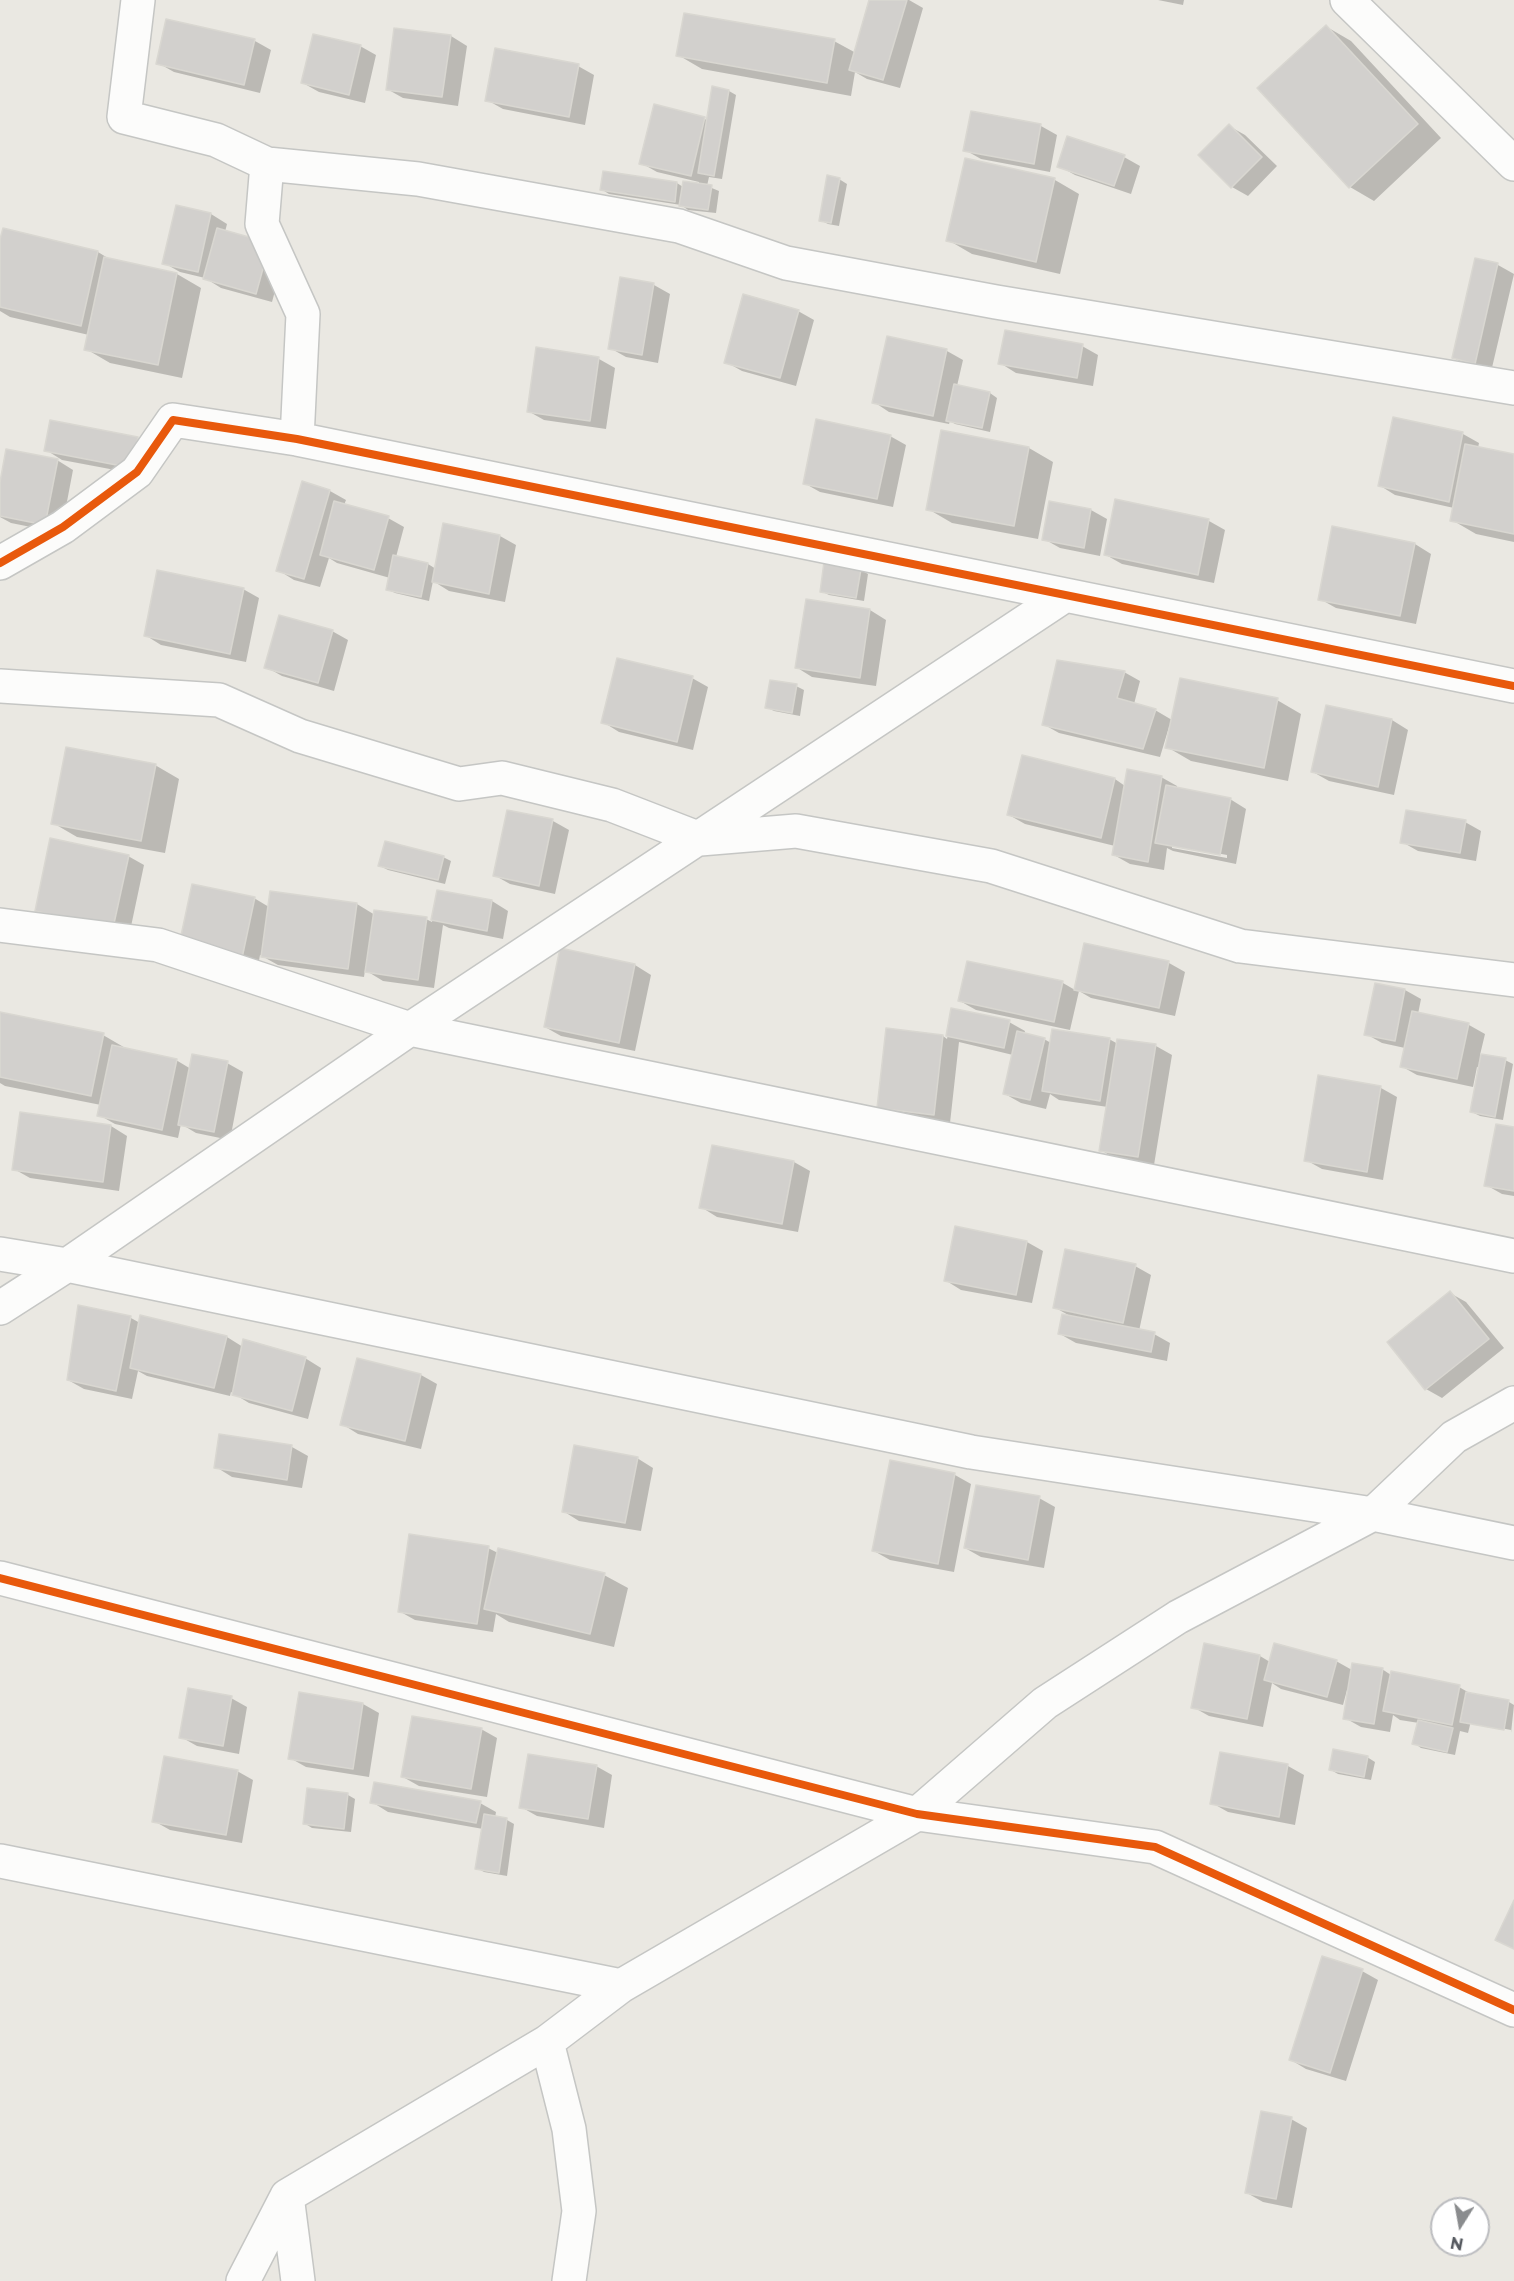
<!DOCTYPE html>
<html>
<head>
<meta charset="utf-8">
<style>
	body { margin:0 }
	#map { position:relative; width:1514px; height:2281px; overflow:hidden; background:#eae8e2; font-family:Montserrat,sans-serif }
	canvas { display:block }
	.north { position:absolute; left:1430px; top:2197px; width:60px; height:60px; box-sizing:border-box; background:#fff; border:2px solid #bcbdc0; border-radius:50%; rotate:191deg; font-size:16px; font-weight:700; line-height:24px; text-align:center; color:#575b61 }
	.north::after { content:''; display:block; margin:auto; width:21px; height:27px; background:#8a8c8e; clip-path:polygon(50% 0,100% 100%,50% 72%,0 100%) }
</style>
</head>
<body>
<div id="map">
<canvas width="1514" height="2281"></canvas>
<div class="north">N</div>
</div>
<script>
const context = document.querySelector('canvas').getContext('2d');
context.lineJoin = 'round';
function fill(path, color) { context.fillStyle = color; context.fill(path, 'evenodd'); }
const shape = rows => new Path2D(rows.map(r => 'M' + r).join(''));
function trace(path, color, width, dash) { context.strokeStyle = color; context.lineWidth = width; context.lineCap = dash ? 'butt' : 'round'; context.setLineDash(dash || []); context.stroke(path); }
const shadow = shape([
	[871,0,909,0,923,8,900,88,867,79,855,72,851,96,702,69,678,55,834,41,856,53],
	[1158,0,1184,0,1183,5],
	[1327,27,1351,41,1441,138,1374,201,1350,187],
	[451,36,467,46,458,106,403,98,387,89],
	[255,41,271,50,260,93,174,72,158,63],
	[360,46,376,55,365,103,319,92,303,83],
	[578,66,594,75,585,125,503,109,487,100],
	[729,91,736,95,722,179,709,177,707,186,719,191,716,213,688,210,681,205,609,194,601,189,677,183,683,187,699,185,699,182,657,172,641,163,655,106,708,120],
	[972,113,1041,126,1057,135,1050,172,981,159,965,150],
	[1229,126,1245,135,1277,166,1248,196,1232,187,1200,155],
	[1124,157,1140,166,1131,194,1075,175,1059,166],
	[967,160,1055,180,1079,194,1060,274,972,254,948,240],
	[839,179,847,184,839,226,828,224,820,220],
	[211,214,227,224,225,232,285,254,272,302,221,288,205,278,180,272,164,263],
	[4,230,98,252,111,260,177,274,201,288,182,378,110,363,86,349,89,335,10,317,0,311,0,246],
	[1476,260,1498,265,1514,274,1491,372,1470,367,1454,358],
	[621,279,654,285,670,294,658,363,626,357,610,348],
	[798,311,814,320,796,386,742,371,726,362],
	[888,338,947,351,963,360,957,386,990,393,997,398,990,432,955,424,950,421,949,424,889,412,874,402],
	[1082,346,1098,355,1093,386,1016,373,1000,363],
	[599,359,615,368,606,429,544,420,528,411],
	[1394,419,1463,434,1479,443,1478,448,1514,456,1514,542,1476,534,1452,520,1454,508,1395,495,1379,485],
	[890,436,906,445,893,507,820,492,804,483],
	[137,438,153,448,147,476,62,460,46,450],
	[1029,448,1053,462,1038,539,952,523,928,509],
	[57,460,73,470,61,533,11,523,0,517,0,489],
	[303,483,330,491,346,500,344,505,388,518,404,527,396,557,428,564,436,569,500,536,516,545,505,602,449,591,433,581,429,601,395,593,387,589,390,578,337,563,329,558,320,587,294,580,278,570],
	[1091,510,1107,519,1100,556,1060,548,1044,539],
	[1209,521,1225,530,1214,583,1122,564,1106,555],
	[1415,544,1431,554,1416,624,1336,608,1320,599],
	[861,570,868,574,864,601,829,595,821,591],
	[243,589,259,598,246,662,161,645,145,635],
	[870,610,886,620,876,686,812,677,796,667],
	[332,631,348,640,334,691,282,676,266,667],
	[1124,672,1140,681,1134,704,1155,710,1172,720,1277,700,1301,714,1288,781,1191,761,1167,747,1171,727,1169,727,1160,757,1059,733,1043,724],
	[692,678,708,687,693,750,619,732,603,722],
	[796,686,804,690,800,716,774,711,766,707],
	[1327,706,1392,720,1408,730,1394,795,1329,781,1313,772],
	[1023,757,1115,779,1125,786,1161,777,1177,786,1177,789,1230,799,1246,809,1236,864,1173,851,1167,848,1164,870,1130,864,1114,855,1115,846,1025,824,1009,815],
	[1172,845,1227,855,1227,858,1172,848],
	[155,765,179,779,165,853,77,837,53,823],
	[508,811,553,821,569,830,555,894,510,884,494,875],
	[1465,822,1481,831,1476,861,1418,851,1402,842],
	[128,856,144,865,129,936,52,920,36,911],
	[443,857,451,861,445,884,388,870,380,866],
	[438,892,492,901,508,911,503,939,449,928,443,925,434,988,383,981,365,970,364,977,278,965,260,955,258,966,197,953,254,898,269,907,357,904,375,915,426,919,432,922],
	[1085,944,1169,963,1185,972,1175,1016,1091,998,1079,991,1070,1030,976,1010,960,1001,968,962,1063,983,1075,990],
	[635,965,651,975,635,1051,561,1036,545,1027],
	[1405,990,1421,999,1418,1014,1469,1025,1485,1034,1480,1055,1505,1060,1513,1064,1503,1120,1480,1116,1472,1112,1480,1068,1477,1067,1473,1087,1417,1075,1401,1066,1405,1048,1382,1043,1366,1034],
	[953,1010,1009,1022,1025,1031,1024,1035,1044,1039,1051,1043,1109,1039,1118,1044,1118,1040,1156,1046,1172,1055,1154,1165,1117,1160,1101,1150,1108,1107,1059,1100,1050,1094,1046,1109,1021,1103,1005,1094,1013,1055,959,1042,950,1123,895,1117,879,1107,943,1036,947,1039],
	[0,1014,103,1035,127,1049,176,1060,191,1069,227,1063,243,1072,230,1140,196,1133,181,1124,178,1138,115,1124,99,1115,101,1105,5,1086,0,1083],
	[1381,1088,1397,1097,1383,1180,1322,1169,1306,1160],
	[111,1126,127,1136,119,1191,30,1178,14,1169],
	[1514,1129,1514,1196,1502,1194,1486,1185],
	[794,1162,810,1171,798,1232,717,1217,701,1207],
	[956,1228,1027,1242,1043,1251,1032,1303,961,1290,945,1280],
	[1135,1266,1151,1275,1139,1331,1154,1334,1170,1343,1167,1361,1076,1343,1060,1334,1070,1316,1054,1307],
	[1450,1293,1466,1302,1504,1348,1442,1398,1426,1389],
	[79,1307,131,1318,140,1323,227,1337,243,1347,305,1358,321,1368,308,1419,249,1403,231,1392,230,1396,147,1376,138,1371,132,1399,84,1389,68,1380],
	[358,1360,421,1375,437,1384,421,1449,358,1434,342,1424],
	[292,1447,308,1456,302,1488,232,1477,216,1467],
	[637,1458,653,1468,641,1531,579,1521,563,1511],
	[891,1462,955,1475,971,1484,954,1572,890,1560,874,1551],
	[1039,1498,1055,1507,1044,1568,981,1557,965,1548],
	[488,1548,498,1553,604,1575,628,1588,614,1647,509,1622,496,1614,493,1632,415,1620,399,1611],
	[1206,1645,1260,1656,1270,1662,1336,1661,1352,1670,1382,1669,1391,1675,1459,1687,1473,1695,1509,1702,1514,1705,1511,1733,1470,1725,1468,1733,1460,1731,1455,1755,1421,1748,1414,1743,1419,1723,1400,1720,1393,1715,1390,1732,1361,1727,1345,1718,1349,1690,1347,1690,1343,1705,1281,1689,1272,1683,1263,1727,1209,1716,1193,1707],
	[1470,1722,1511,1730,1511,1733,1470,1725],
	[231,1698,247,1707,239,1754,197,1746,181,1737],
	[363,1704,379,1713,369,1777,306,1767,290,1758],
	[481,1729,497,1738,487,1797,419,1786,403,1777],
	[1367,1757,1375,1762,1371,1780,1338,1774,1331,1770],
	[596,1766,612,1775,604,1828,537,1816,521,1807],
	[1288,1766,1304,1775,1295,1825,1228,1812,1212,1803],
	[237,1771,253,1780,242,1843,170,1830,154,1821],
	[348,1795,355,1799,351,1832,312,1828,304,1823],
	[372,1802,480,1803,496,1812,495,1818,507,1820,514,1824,507,1876,484,1872,477,1868,483,1829,388,1812],
	[1362,1971,1378,1980,1346,2081,1306,2069,1291,2060],
	[1291,2119,1307,2128,1292,2208,1263,2202,1247,2193]
]);
const building = shape([
	[869,0,907,0,883,80,849,70,869,0],
	[684,13,835,39,827,83,676,56,684,13],
	[166,19,255,39,244,85,156,64,166,19],
	[1326,25,1418,124,1349,188,1257,88,1326,25],
	[394,28,451,35,442,97,386,90,394,28],
	[313,34,361,45,349,95,301,83,313,34],
	[495,48,579,64,569,117,485,101,495,48],
	[712,86,729,90,714,176,698,173,712,86],
	[654,104,705,117,691,176,639,164,654,104],
	[971,111,1041,124,1034,164,963,151,971,111],
	[1229,124,1262,157,1231,188,1198,155,1229,124],
	[1067,136,1125,155,1114,186,1057,167,1067,136],
	[965,158,1055,178,1036,262,946,241,965,158],
	[603,171,677,182,675,202,600,190,603,171],
	[827,175,840,178,831,223,819,221,827,175],
	[683,181,712,185,708,210,679,206,683,181],
	[176,205,211,213,198,272,162,264,176,205],
	[3,228,98,251,81,326,0,307,0,239,3,228],
	[217,228,270,243,256,294,203,279,217,228],
	[104,257,177,273,158,365,84,350,104,257],
	[1475,258,1498,263,1475,364,1452,358,1475,258],
	[620,277,654,283,642,355,608,349,620,277],
	[743,294,799,310,780,378,724,363,743,294],
	[1005,330,1083,344,1077,378,998,364,1005,330],
	[887,336,947,349,933,416,872,403,887,336],
	[536,347,599,357,590,421,527,412,536,347],
	[954,384,990,392,982,428,946,421,954,384],
	[1393,417,1463,432,1449,502,1378,486,1393,417],
	[816,419,891,435,877,499,803,484,816,419],
	[50,420,138,437,132,468,44,451,50,420],
	[941,430,1029,447,1014,526,926,510,941,430],
	[1465,444,1514,454,1514,534,1450,521,1465,444],
	[6,449,58,459,45,525,0,516,0,482,6,449],
	[302,481,330,490,304,579,276,571,302,481],
	[1115,499,1209,519,1198,575,1104,555,1115,499],
	[334,501,389,516,374,570,320,555,334,501],
	[1049,501,1091,509,1084,548,1042,540,1049,501],
	[443,523,500,535,489,594,432,582,443,523],
	[1332,526,1415,543,1400,616,1318,600,1332,526],
	[393,555,428,563,421,597,386,590,393,555],
	[824,562,861,569,856,598,820,592,824,562],
	[157,570,244,588,230,654,144,636,157,570],
	[806,599,870,609,860,678,795,668,806,599],
	[279,615,333,630,318,683,264,668,279,615],
	[617,658,693,676,677,742,601,723,617,658],
	[1057,660,1125,671,1117,698,1156,709,1143,749,1042,725,1057,660],
	[1180,678,1278,698,1264,768,1165,748,1180,678],
	[770,680,797,684,792,713,765,708,770,680],
	[1326,705,1392,719,1378,787,1311,772,1326,705],
	[66,747,156,764,141,841,51,824,66,747],
	[1022,755,1115,778,1101,838,1007,815,1022,755],
	[1127,769,1162,776,1148,862,1112,855,1127,769],
	[1166,785,1231,798,1220,855,1155,843,1166,785],
	[507,810,553,819,539,886,493,876,507,810],
	[1406,810,1466,820,1460,853,1400,843,1406,810],
	[50,838,129,855,113,928,35,911,50,838],
	[385,841,444,856,438,880,378,866,385,841],
	[192,884,255,897,242,958,179,945,192,884],
	[437,890,492,900,487,931,431,920,437,890],
	[270,891,357,903,348,969,261,957,270,891],
	[374,910,427,917,418,980,365,972,374,910],
	[1084,943,1169,961,1159,1008,1074,990,1084,943],
	[560,948,635,964,619,1043,544,1027,560,948],
	[967,961,1063,981,1054,1022,958,1001,967,961],
	[1375,983,1405,989,1395,1041,1364,1035,1375,983],
	[951,1008,1010,1020,1004,1048,946,1036,951,1008],
	[1412,1011,1469,1023,1457,1079,1400,1067,1412,1011],
	[0,1012,104,1033,91,1096,0,1077,0,1012],
	[886,1028,943,1035,934,1115,877,1108,886,1028],
	[1052,1029,1110,1038,1100,1101,1042,1091,1052,1029],
	[1017,1031,1045,1038,1030,1100,1003,1094,1017,1031],
	[1117,1039,1156,1044,1138,1157,1099,1151,1117,1039],
	[112,1045,177,1059,162,1130,97,1116,112,1045],
	[192,1054,228,1061,214,1132,178,1125,192,1054],
	[1481,1054,1506,1058,1495,1117,1470,1112,1481,1054],
	[1318,1075,1381,1086,1367,1172,1304,1161,1318,1075],
	[20,1112,111,1125,103,1182,12,1170,20,1112],
	[1496,1124,1514,1127,1514,1191,1484,1186,1496,1124],
	[712,1145,794,1161,782,1224,699,1208,712,1145],
	[955,1226,1027,1241,1016,1295,944,1281,955,1226],
	[1065,1249,1136,1264,1123,1323,1053,1308,1065,1249],
	[1450,1291,1489,1339,1425,1390,1387,1342,1450,1291],
	[78,1305,131,1316,116,1391,67,1380,78,1305],
	[1062,1314,1155,1332,1151,1352,1058,1334,1062,1314],
	[140,1315,227,1336,214,1388,130,1368,140,1315],
	[243,1339,306,1357,292,1411,232,1395,243,1339],
	[357,1358,421,1374,405,1441,340,1425,357,1358],
	[219,1434,292,1445,287,1480,214,1468,219,1434],
	[574,1445,638,1457,625,1523,562,1512,574,1445],
	[890,1460,955,1473,938,1564,872,1551,890,1460],
	[976,1485,1040,1496,1028,1560,964,1548,976,1485],
	[409,1534,489,1546,477,1624,398,1612,409,1534],
	[498,1548,605,1573,590,1634,484,1609,498,1548],
	[1204,1643,1260,1655,1247,1719,1191,1708,1204,1643],
	[1274,1643,1337,1660,1327,1697,1264,1680,1274,1643],
	[1352,1663,1383,1668,1374,1724,1343,1719,1352,1663],
	[1391,1671,1460,1685,1452,1725,1383,1711,1391,1671],
	[188,1688,232,1696,223,1746,179,1738,188,1688],
	[299,1692,363,1703,353,1769,288,1759,299,1692],
	[1466,1692,1509,1700,1504,1730,1460,1722,1466,1692],
	[412,1716,482,1728,471,1789,401,1777,412,1716],
	[1418,1720,1453,1728,1447,1752,1412,1744,1418,1720],
	[1333,1749,1368,1756,1364,1777,1329,1770,1333,1749],
	[1220,1752,1288,1764,1279,1817,1210,1804,1220,1752],
	[528,1754,597,1765,588,1819,519,1808,528,1754],
	[164,1756,238,1770,226,1835,152,1822,164,1756],
	[374,1782,481,1801,476,1823,370,1803,374,1782],
	[307,1788,348,1793,344,1829,303,1824,307,1788],
	[484,1814,507,1818,499,1873,475,1869,484,1814],
	[1514,1900,1514,1949,1495,1940,1514,1900],
	[1322,1956,1363,1969,1330,2073,1289,2060,1322,1956],
	[1261,2111,1292,2117,1276,2199,1245,2193,1261,2111]
]);
const street = shape([
	[138,0,124,117,216,140,267,164,262,224,303,314,297,439],
	[1347,0,1514,164],
	[267,164,418,179,679,226,786,263,996,302,1514,388],
	[0,563,63,527,137,472,173,420,297,439,1514,686],
	[0,686,219,700,300,736,459,784,502,778,612,805,700,839,796,831,991,866,1240,946,1514,980],
	[0,925,158,945,410,1029,1514,1256],
	[0,1254,67,1265,971,1452,1373,1514,1514,1543],
	[0,1308,67,1265,410,1029,1064,596],
	[0,1578,917,1814,1155,1847,1514,2010],
	[0,1861,621,1986],
	[547,2042,569,2129,579,2211,569,2281],
	[287,2196,547,2042,621,1986,917,1814,1045,1703,1178,1617,1373,1514,1454,1437,1514,1403],
	[243,2281,287,2196,298,2281]
]);
const cycleway = shape([
	[0,563,63,527,137,472,173,420,297,439,1514,686],
	[0,1578,917,1814,1155,1847,1514,2010]
]);
fill(shadow, '#0003');
fill(building, '#d2d0cd');
trace(building, '#d9d7d1', 1.5);
trace(street, '#c5c6c4', 36);
trace(street, '#fcfcfb', 33);
trace(cycleway, '#e8590c', 8);
</script>
</body>
</html>
